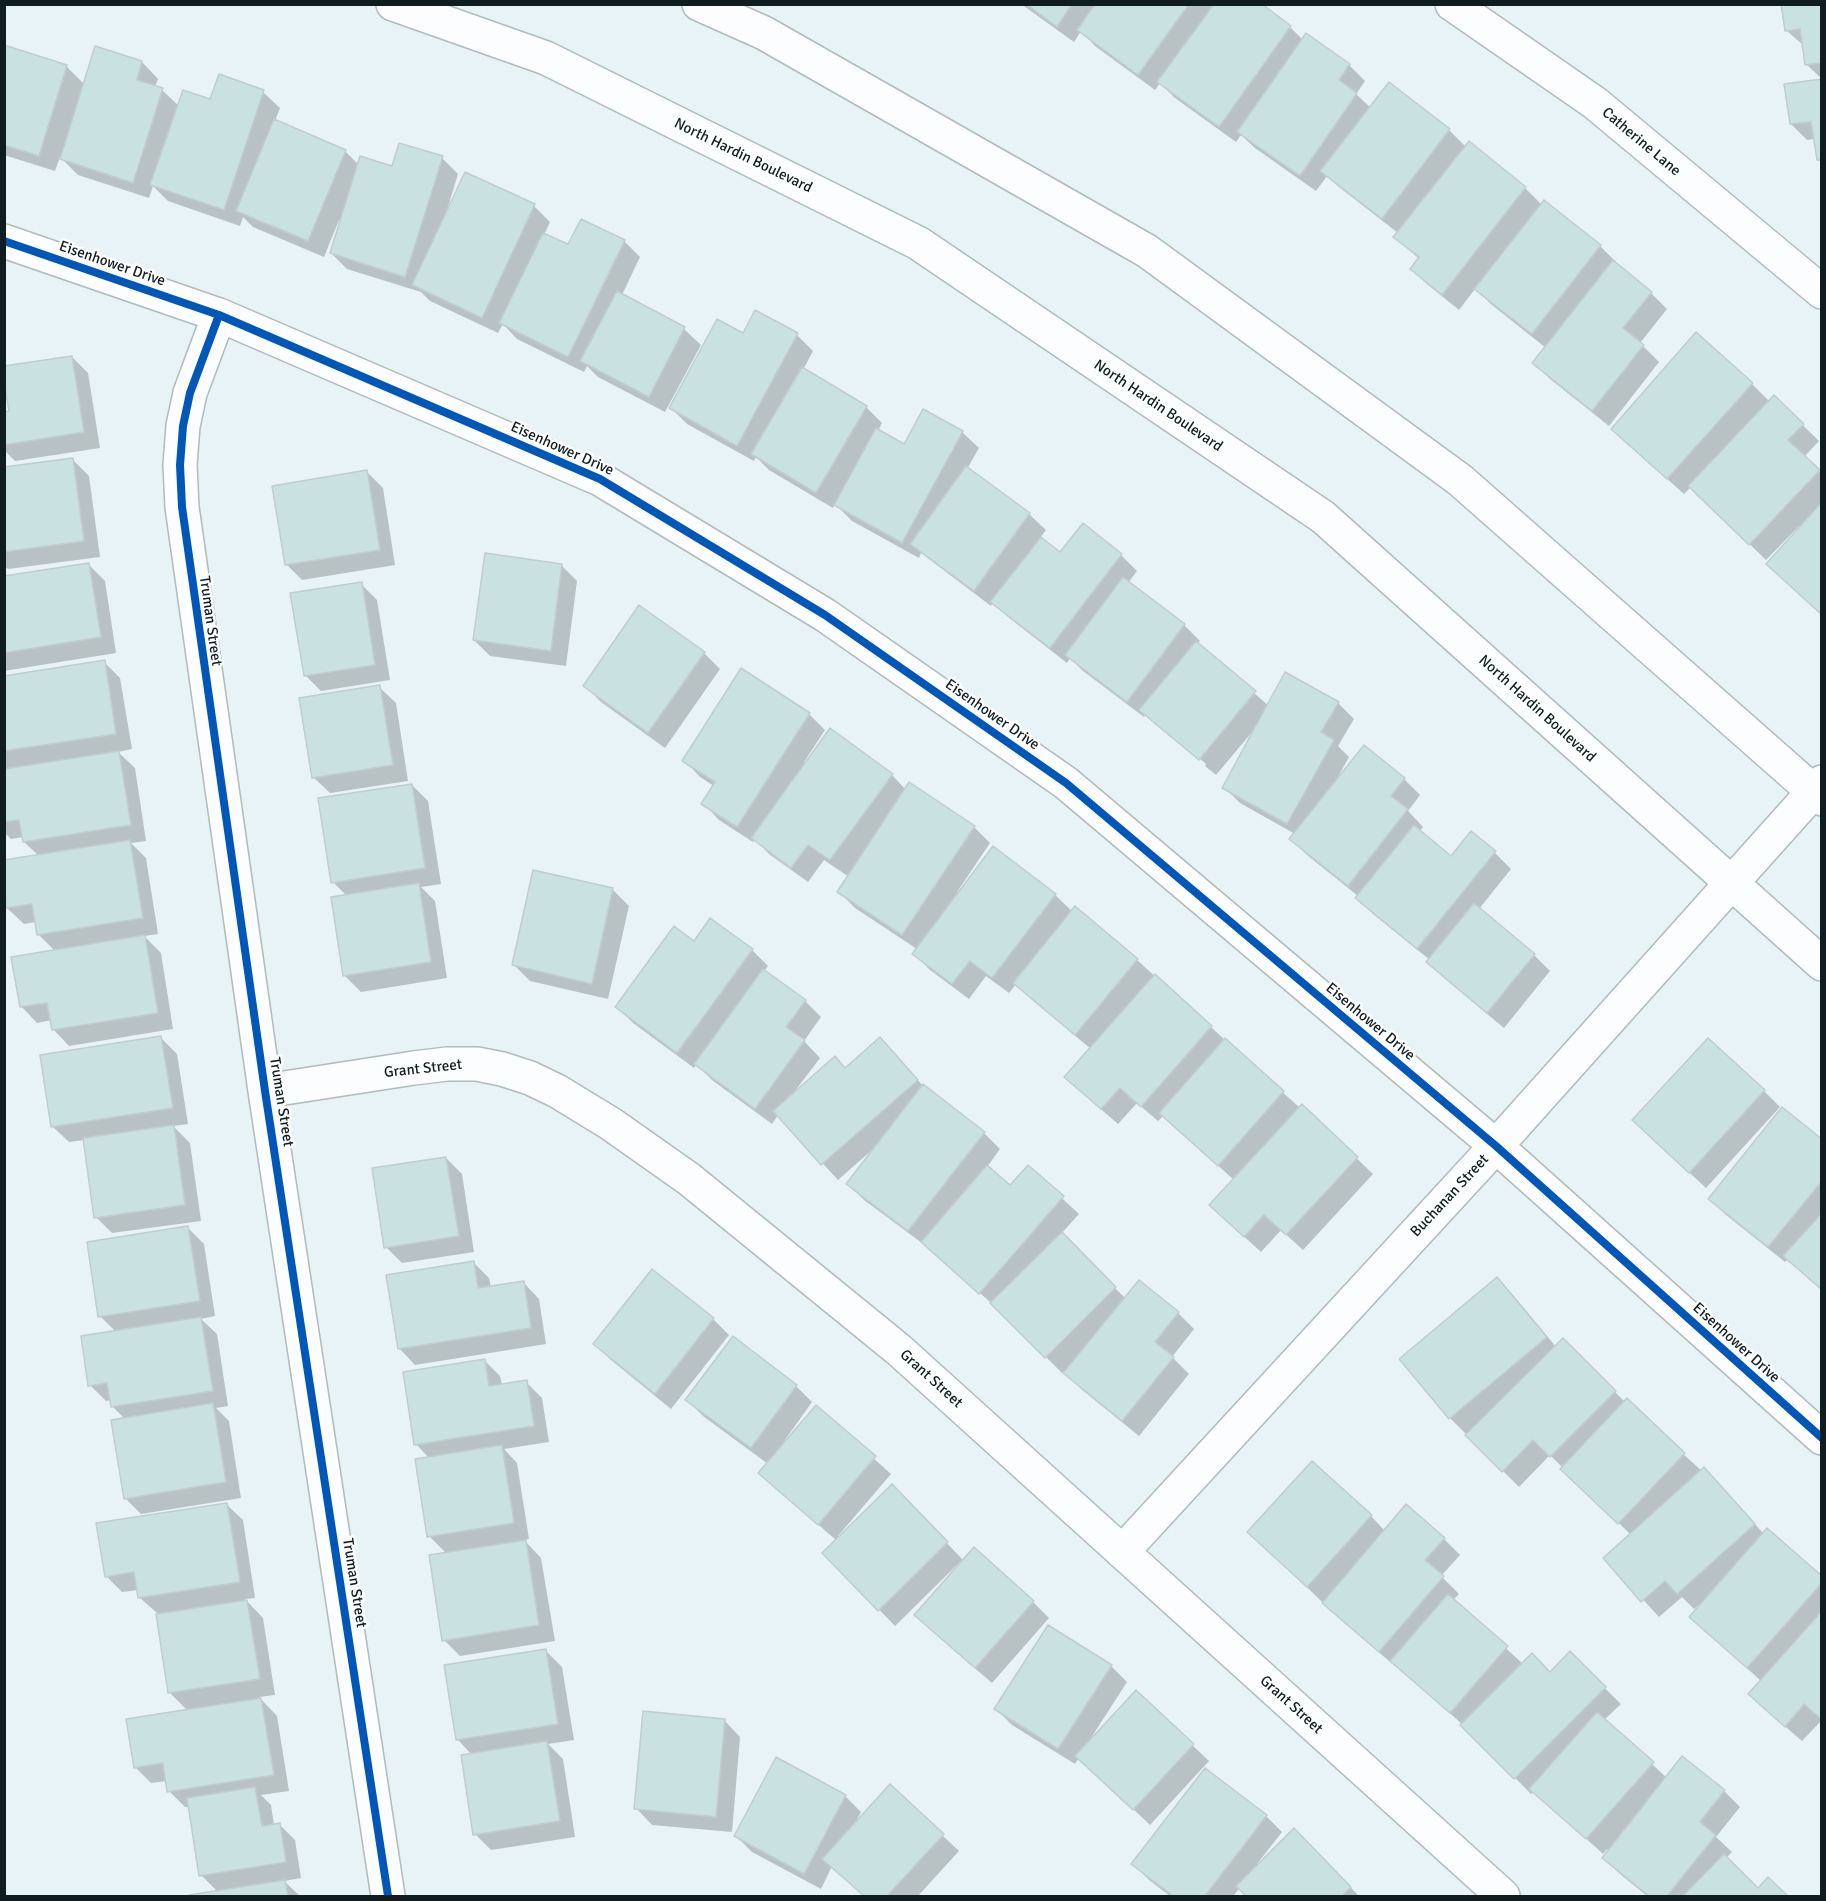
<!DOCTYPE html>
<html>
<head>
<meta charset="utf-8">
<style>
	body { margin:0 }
	#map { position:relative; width:1826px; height:1901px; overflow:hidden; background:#e7f3f6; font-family:Signika,sans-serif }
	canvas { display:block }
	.frame { position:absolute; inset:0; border:6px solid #0f1d20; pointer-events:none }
</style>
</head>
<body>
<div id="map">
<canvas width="1826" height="1901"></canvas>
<div class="frame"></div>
</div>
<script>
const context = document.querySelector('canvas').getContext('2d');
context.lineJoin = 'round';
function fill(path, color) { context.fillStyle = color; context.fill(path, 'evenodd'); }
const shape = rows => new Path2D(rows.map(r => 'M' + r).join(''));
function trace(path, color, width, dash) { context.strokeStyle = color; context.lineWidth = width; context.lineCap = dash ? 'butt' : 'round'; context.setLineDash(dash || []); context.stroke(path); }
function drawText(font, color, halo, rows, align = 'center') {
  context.font = font + ' Signika,sans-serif'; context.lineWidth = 5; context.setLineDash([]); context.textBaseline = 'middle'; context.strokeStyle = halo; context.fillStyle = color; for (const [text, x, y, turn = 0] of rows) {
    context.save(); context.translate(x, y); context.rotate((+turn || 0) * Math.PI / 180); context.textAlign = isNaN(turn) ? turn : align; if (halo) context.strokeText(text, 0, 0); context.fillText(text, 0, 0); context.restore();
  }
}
const shadow = shape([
	[1021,4,1259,4,1290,27,1303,40,1349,65,1365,81,1356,94,1371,108,1389,84,1449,130,1466,147,1525,188,1542,205,1600,246,1616,262,1614,264,1651,293,1667,309,1640,343,1659,362,1609,426,1550,379,1534,363,1546,348,1492,305,1475,289,1459,310,1428,285,1412,269,1419,259,1395,237,1398,233,1339,187,1327,176,1316,191,1255,148,1241,135,1236,142,1175,98,1160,83,1155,90,1095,46,1081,31,1074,42],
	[1822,4,1822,79,1807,65,1804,46,1786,30],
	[4,47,67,67,85,85,142,62,158,79,155,87,162,90,179,106,263,92,280,108,275,121,345,151,359,165,393,168,442,158,458,174,447,210,534,206,550,222,544,235,569,246,624,241,640,257,622,295,684,329,701,345,665,412,598,377,587,366,584,372,517,339,503,324,498,333,430,301,421,292,347,269,331,253,341,221,339,220,324,257,253,227,243,217,240,226,168,201,153,186,149,198,78,175,60,157,55,171,4,155],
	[1822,80,1822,163,1818,160,1815,139,1807,140,1791,124],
	[756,312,797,335,813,351,803,370,866,407,882,423,878,431,904,446,924,411,962,432,979,448,967,469,1029,514,1046,530,1040,538,1060,554,1083,525,1121,555,1137,571,1128,583,1184,625,1200,641,1197,644,1269,706,1338,703,1354,719,1338,746,1349,757,1338,777,1340,778,1364,747,1404,779,1420,795,1408,811,1423,827,1419,832,1451,858,1472,833,1495,853,1511,869,1479,909,1534,955,1550,971,1504,1028,1444,978,1428,962,1430,960,1373,914,1357,898,1358,896,1307,855,1291,839,1295,834,1240,803,1224,787,1254,732,1253,731,1216,775,1205,766,1206,764,1156,722,1156,725,1145,715,1144,717,1083,671,1070,658,1067,663,1008,617,993,602,991,606,921,553,919,558,852,521,835,504,833,508,769,470,756,457,754,461,687,424,671,408,744,335],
	[72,357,88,373,100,448,15,461,4,450,4,413,11,412],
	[1752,384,1770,402,1774,397,1819,441,1804,457,1822,474,1822,615,1768,564,1801,528,1799,526,1766,560,1691,487,1684,494,1629,445],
	[73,460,89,476,100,557,8,569,4,566,4,469],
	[367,472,383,488,395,565,302,580,286,564],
	[89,565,105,581,116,653,4,671,4,578],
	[561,565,577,581,566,666,490,656,474,640],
	[361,584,377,600,390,680,321,691,305,675],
	[704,653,720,669,665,748,601,702,585,686],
	[104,662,120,678,132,749,118,752,135,768,146,841,131,843,146,858,158,934,144,936,161,953,173,1029,69,1046,53,1029,52,1020,37,1023,21,1006,55,951,38,934,36,922,24,924,7,908,4,890,4,862,39,856,24,842,23,837,11,839,4,832,4,770,7,770,4,767,4,678],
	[379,687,396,703,408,781,330,793,313,777],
	[809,714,825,730,804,762,892,775,906,790,974,827,990,843,957,892,1055,895,1073,912,1137,960,1300,1108,1302,1106,1373,1174,1303,1250,1281,1230,1261,1252,1227,1221,1234,1180,1163,1116,1158,1121,1137,1103,1118,1124,1082,1093,1091,1049,1031,999,1016,984,1009,993,986,976,969,999,930,970,914,954,917,949,855,908,839,892,849,877,824,860,808,882,769,854,755,839,753,842,719,820,703,803,714,786,700,777,684,760],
	[412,785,428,801,441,884,421,887,435,901,447,978,361,992,345,976,347,896,333,882],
	[612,889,629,906,608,999,530,981,514,965],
	[694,943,752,950,768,966,764,971,805,1001,821,1017,804,1041,820,1058,795,1091,846,1069,896,1055,923,1086,984,1133,1000,1149,987,1167,1010,1187,1028,1167,1079,1214,1061,1234,1125,1298,1139,1282,1178,1313,1194,1329,1172,1357,1189,1374,1139,1436,1081,1389,1064,1371,1062,1373,997,1308,926,1246,864,1200,848,1184,872,1150,838,1180,778,1115,772,1124,712,1080,696,1064,694,1068,633,1023,617,1007],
	[161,1038,177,1054,188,1124,173,1126,190,1143,201,1221,112,1233,96,1217,85,1140,69,1142,52,1126],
	[1764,1091,1780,1107,1706,1188,1650,1136],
	[1822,1141,1822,1290,1788,1259,1785,1262,1726,1215,1710,1199],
	[446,1158,462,1174,474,1252,402,1263,386,1247],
	[188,1228,204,1244,215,1316,201,1319,217,1334,228,1406,216,1408,229,1421,241,1498,141,1514,125,1498,125,1419,113,1407,112,1400,106,1401,90,1385,116,1332,100,1316],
	[473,1262,489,1278,491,1287,523,1282,539,1299,546,1344,415,1365,399,1348],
	[652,1271,713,1319,729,1335,671,1409,611,1360,595,1344],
	[1497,1279,1513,1295,1556,1347,1563,1340,1625,1402,1702,1471,1720,1485,1764,1534,1822,1578,1822,1720,1802,1741,1766,1710,1761,1681,1691,1617,1701,1606,1700,1604,1694,1609,1682,1597,1659,1617,1605,1558,1631,1535,1550,1455,1519,1487,1450,1418,1401,1359],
	[733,1338,796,1386,812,1402,785,1440,786,1442,816,1407,891,1474,838,1536,840,1538,892,1486,964,1561,1033,1602,1049,1618,992,1683,932,1631,962,1564,960,1562,895,1626,824,1553,837,1541,760,1473,768,1464,703,1416,687,1400],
	[484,1360,500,1376,502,1385,526,1382,542,1398,549,1442,504,1449,517,1463,529,1539,524,1540,541,1558,555,1641,460,1656,444,1640,447,1554,429,1536,429,1458,416,1444],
	[226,1504,243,1520,255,1598,245,1599,263,1618,275,1695,259,1697,277,1716,289,1791,261,1795,271,1805,274,1825,279,1824,295,1840,301,1878,284,1881,300,1896,191,1896,218,1892,201,1875,190,1807,185,1807,169,1791,167,1781,151,1783,135,1767,188,1711,170,1693,157,1613,139,1597,138,1590,122,1592,106,1576],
	[1371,1516,1385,1531,1444,1539,1460,1555,1441,1576,1459,1594,1453,1600,1523,1664,1550,1674,1570,1654,1621,1704,1604,1720,1667,1778,1724,1791,1740,1807,1716,1837,1732,1852,1726,1858,1758,1890,1768,1879,1786,1896,1647,1896,1620,1874,1604,1858,1609,1851,1607,1849,1603,1854,1534,1791,1531,1794,1463,1725,1397,1666,1396,1667,1340,1619,1266,1548],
	[546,1651,562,1667,574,1740,548,1744,563,1759,575,1837,491,1850,475,1834,472,1755,458,1740],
	[1111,1666,1127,1682,1091,1738,1136,1692,1209,1761,1150,1825,1079,1758,1075,1764,1012,1725,996,1709],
	[724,1720,740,1737,732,1832,652,1825,636,1808],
	[890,1786,959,1851,918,1896,865,1896,832,1866,821,1889,752,1852,736,1836,845,1796,861,1812,855,1823],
	[1266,1816,1282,1832,1257,1864,1259,1865,1294,1830,1359,1896,1248,1896,1240,1888,1233,1896,1170,1896,1149,1880,1133,1864]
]);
const building = shape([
	[1026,4,1072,4,1057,27,1026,4],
	[1095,4,1189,4,1138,75,1077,30,1095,4],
	[1214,4,1262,4,1291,26,1219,127,1157,82,1214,4],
	[1781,4,1822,4,1822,63,1805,65,1800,29,1785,31,1781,4],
	[1306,33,1350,64,1339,80,1357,93,1300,176,1237,132,1306,33],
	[4,45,67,65,39,156,4,145,4,45],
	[95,46,142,61,137,80,163,88,133,183,60,159,95,46],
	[219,74,264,90,224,210,150,185,183,90,210,99,219,74],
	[1822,79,1822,160,1817,160,1811,122,1790,124,1784,84,1822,79],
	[1389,82,1450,129,1382,219,1320,171,1389,82],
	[274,119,346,150,308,241,236,211,274,119],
	[1469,141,1526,187,1442,295,1410,269,1419,257,1393,237,1469,141],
	[399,143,443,156,405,277,330,253,360,156,392,166,399,143],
	[465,172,535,204,482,318,412,285,465,172],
	[1544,200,1601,245,1532,334,1474,289,1544,200],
	[581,219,625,240,568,357,499,323,543,233,568,244,581,219],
	[1613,260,1652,292,1623,328,1644,345,1592,411,1532,363,1613,260],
	[617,291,685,327,649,397,580,361,617,291],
	[755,310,798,333,737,446,669,408,717,319,743,333,755,310],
	[1696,332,1753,383,1667,479,1611,429,1696,332],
	[72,356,84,432,4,445,4,412,9,411,4,382,4,366,72,356],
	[802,367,867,406,816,493,751,454,802,367],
	[1774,395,1804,424,1788,440,1820,470,1749,545,1688,486,1774,395],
	[923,409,963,431,902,543,834,505,876,428,904,444,923,409],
	[73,458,84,541,4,552,4,467,73,458],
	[966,466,1030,513,974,591,910,544,966,466],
	[367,470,380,550,285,565,272,486,367,470],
	[1822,502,1822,615,1766,564,1822,502],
	[1083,523,1122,554,1050,648,990,602,1041,537,1060,552,1083,523],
	[485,553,562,564,551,651,473,640,485,553],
	[89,563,101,637,4,653,4,576,89,563],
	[1123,577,1185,624,1127,702,1065,655,1123,577],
	[362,582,375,665,304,676,290,593,362,582],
	[639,605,705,652,648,733,583,686,639,605],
	[1196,641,1256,691,1199,760,1139,710,1196,641],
	[105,660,116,734,4,751,4,676,105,660],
	[741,668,810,713,737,827,701,804,715,782,682,761,741,668],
	[1285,672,1339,702,1321,732,1334,740,1287,824,1222,788,1285,672],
	[380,685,393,765,312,778,299,698,380,685],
	[830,728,893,774,830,860,808,845,791,868,751,838,830,728],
	[1364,745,1405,778,1391,796,1408,809,1348,886,1289,839,1364,745],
	[119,751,131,825,23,842,19,820,4,822,4,769,119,751],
	[909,782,975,826,902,935,837,892,909,782],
	[412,784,425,868,331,883,318,798,412,784],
	[1414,825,1451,856,1471,831,1496,851,1417,949,1355,898,1414,825],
	[130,840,143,918,37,935,32,904,6,908,4,860,130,840],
	[993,846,1056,894,992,978,970,961,952,984,912,954,993,846],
	[533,870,613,888,592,984,512,965,533,870],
	[419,883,431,962,343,976,331,897,419,883],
	[1474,903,1535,954,1487,1013,1426,962,1474,903],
	[1075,906,1138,959,1075,1035,1013,983,1075,906],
	[710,918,753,949,677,1053,615,1007,674,926,694,941,710,918],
	[145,935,158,1013,52,1030,47,1003,20,1007,11,957,145,935],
	[763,969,806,1000,786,1027,805,1040,755,1109,694,1064,763,969],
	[1155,974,1212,1026,1141,1107,1120,1088,1101,1109,1064,1077,1155,974],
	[161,1036,173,1108,51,1127,40,1055,161,1036],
	[880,1037,918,1080,821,1165,773,1111,835,1056,845,1068,880,1037],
	[1225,1038,1284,1091,1218,1166,1159,1113,1225,1038],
	[1708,1038,1765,1090,1689,1173,1632,1120,1708,1038],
	[923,1084,985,1132,908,1231,846,1184,923,1084],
	[1302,1104,1358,1157,1286,1235,1264,1215,1244,1237,1209,1205,1302,1104],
	[1782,1107,1822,1139,1822,1181,1768,1247,1708,1199,1782,1107],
	[174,1125,185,1205,94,1218,83,1138,174,1125],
	[446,1157,459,1236,384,1248,372,1168,446,1157],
	[987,1165,1010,1185,1028,1165,1064,1196,979,1294,921,1242,987,1165],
	[1822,1213,1822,1290,1783,1256,1822,1213],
	[188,1226,200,1301,98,1317,87,1242,188,1226],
	[1062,1232,1116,1287,1045,1358,990,1303,1062,1232],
	[474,1261,478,1288,524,1281,531,1328,398,1349,386,1275,474,1261],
	[652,1269,714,1318,655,1394,593,1344,652,1269],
	[1497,1277,1547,1337,1449,1419,1399,1359,1497,1277],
	[1139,1280,1179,1312,1155,1342,1174,1357,1122,1421,1063,1373,1139,1280],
	[201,1317,213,1391,111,1407,107,1383,88,1386,81,1336,201,1317],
	[733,1336,797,1385,751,1448,685,1400,733,1336],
	[1563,1338,1616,1391,1550,1457,1533,1440,1502,1472,1465,1435,1563,1338],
	[485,1359,489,1386,527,1380,534,1426,414,1445,403,1372,485,1359],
	[1627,1398,1685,1453,1618,1524,1560,1469,1627,1398],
	[213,1403,226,1482,124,1499,111,1420,213,1403],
	[816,1405,876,1456,818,1525,758,1473,816,1405],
	[502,1445,514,1523,427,1537,415,1459,502,1445],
	[1312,1461,1372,1515,1307,1587,1247,1532,1312,1461],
	[1704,1467,1755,1524,1677,1594,1665,1581,1641,1602,1603,1558,1704,1467],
	[892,1484,948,1542,878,1611,822,1553,892,1484],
	[227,1503,240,1582,138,1598,134,1572,105,1577,96,1523,227,1503],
	[1406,1504,1445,1538,1425,1560,1444,1576,1379,1652,1322,1603,1406,1504],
	[1767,1528,1822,1576,1822,1583,1747,1668,1689,1617,1767,1528],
	[526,1540,539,1625,442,1641,429,1555,526,1540],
	[974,1547,1034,1601,975,1668,914,1615,974,1547],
	[1448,1594,1508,1646,1450,1713,1390,1661,1448,1594],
	[247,1600,260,1679,168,1693,156,1614,247,1600],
	[1822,1611,1822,1720,1804,1704,1785,1727,1748,1694,1822,1611],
	[1048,1625,1112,1665,1058,1749,994,1709,1048,1625],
	[546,1649,558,1724,456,1740,444,1665,546,1649],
	[1570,1651,1606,1687,1514,1779,1460,1725,1532,1653,1550,1672,1570,1651],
	[1136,1690,1194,1744,1133,1810,1075,1756,1136,1690],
	[261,1698,274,1775,167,1792,163,1763,134,1768,126,1719,261,1698],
	[643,1711,725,1719,716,1817,634,1809,643,1711],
	[1597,1712,1654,1762,1586,1839,1529,1789,1597,1712],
	[547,1741,560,1821,473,1835,461,1755,547,1741],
	[1682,1756,1725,1790,1700,1822,1716,1835,1667,1896,1649,1896,1602,1858,1682,1756],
	[776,1757,846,1795,804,1874,734,1836,776,1757],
	[1205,1768,1267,1815,1205,1896,1173,1896,1131,1864,1205,1768],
	[890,1784,944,1834,887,1896,864,1896,822,1859,890,1784],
	[255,1787,262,1826,280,1823,286,1862,199,1876,187,1798,255,1787],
	[1294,1828,1351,1887,1342,1896,1246,1896,1236,1886,1294,1828],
	[1724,1854,1758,1888,1768,1877,1788,1896,1683,1896,1724,1854],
	[285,1880,288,1896,189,1896,189,1895,285,1880]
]);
const minor = shape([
	[1452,4,1595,103,1822,292],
	[4,241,219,315,600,479,825,615,1066,783,1496,1146,1822,1438],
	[219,315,190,393,183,426,180,465,182,507,265,1091,388,1896],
	[265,1091,414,1068,447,1064,477,1064,502,1069,530,1078,557,1091,611,1124,689,1179,899,1350,1503,1896],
	[1122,1552,1496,1146,1822,782]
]);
const secondary = shape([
	[393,4,546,58,918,243,1323,517,1822,964],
	[699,4,764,33,1147,251,1460,480,1822,799]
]);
const cycleway = shape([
	[4,241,219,315,600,479,825,615,1066,783,1496,1146,1822,1438],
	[219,315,190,393,183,426,180,465,182,507,265,1091,388,1896]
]);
const streetNames = [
	["Catherine Lane",1641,142,40],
	["North Hardin Boulevard",743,156,26],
	["Eisenhower Drive",112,264,19],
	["North Hardin Boulevard",1158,406,34],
	["Eisenhower Drive",562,449,24],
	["Truman Street",210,621,82],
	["North Hardin Boulevard",1537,709,42],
	["Eisenhower Drive",992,715,35],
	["Eisenhower Drive",1370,1022,40],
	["Grant Street",423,1069,-6],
	["Truman Street",281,1102,81],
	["Buchanan Street",1450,1196,-47],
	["Eisenhower Drive",1736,1343,42],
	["Grant Street",931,1379,42],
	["Truman Street",354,1583,81],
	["Grant Street",1291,1705,42]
];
fill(shadow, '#0003');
fill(building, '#c9e1e1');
trace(building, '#c0cdce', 1.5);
trace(minor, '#afbbbd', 36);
trace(secondary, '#afbbbd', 36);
trace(minor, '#fbfdfe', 33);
trace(secondary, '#fbfdfe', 33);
trace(cycleway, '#0057b8', 8);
drawText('15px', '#0f1d20', '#fff', streetNames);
</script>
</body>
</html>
